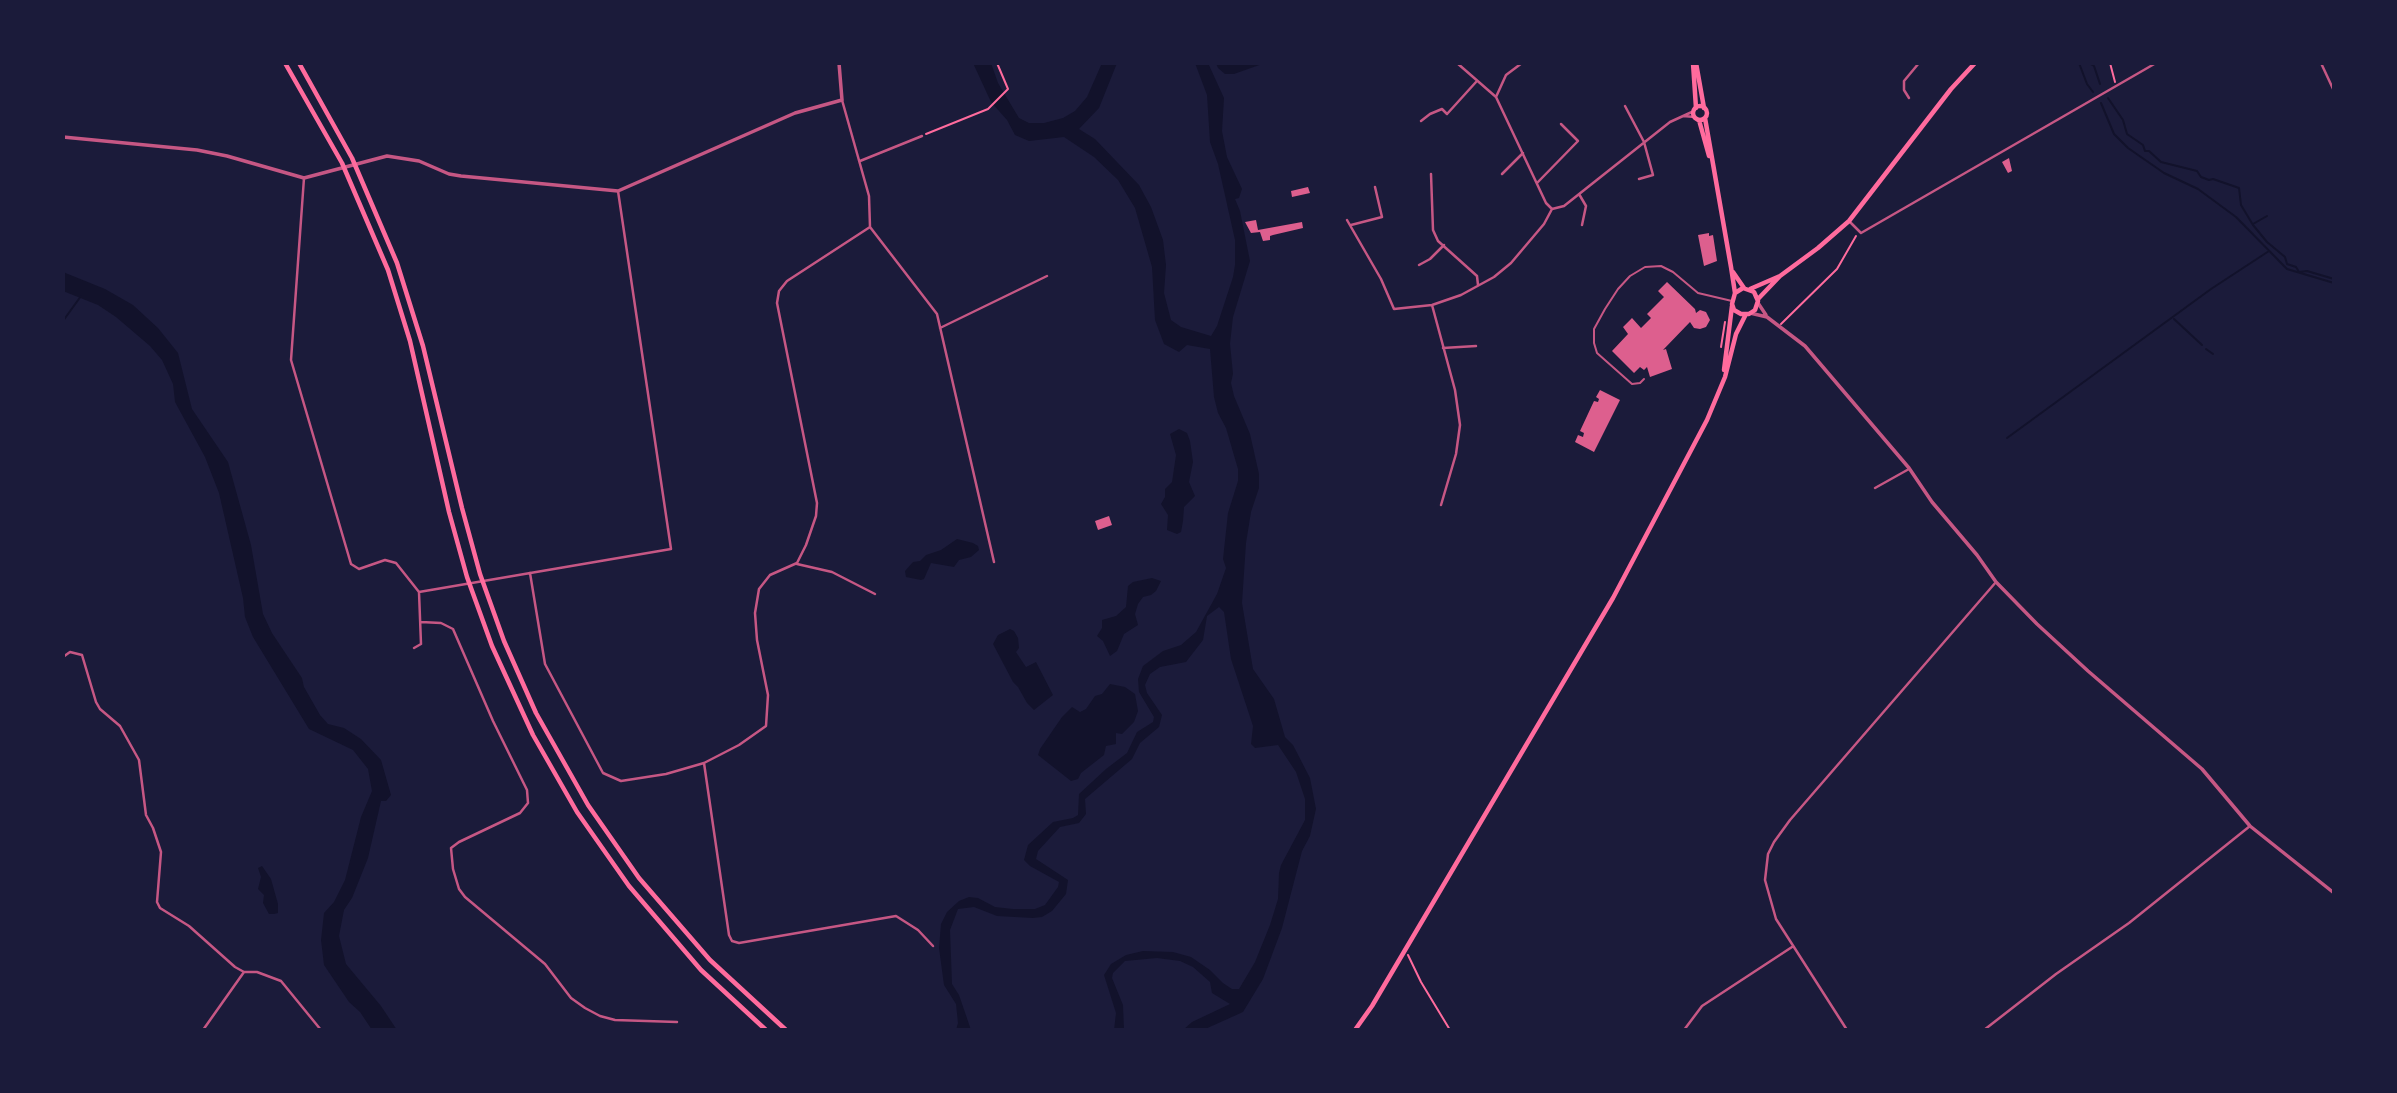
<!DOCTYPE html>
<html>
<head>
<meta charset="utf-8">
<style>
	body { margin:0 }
	#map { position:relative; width:2397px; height:1093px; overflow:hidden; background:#1b1b3a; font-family:"Work Sans",sans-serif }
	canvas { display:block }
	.frame { position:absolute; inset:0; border:65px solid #1b1b3a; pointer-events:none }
</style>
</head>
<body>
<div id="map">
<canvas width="2397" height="1093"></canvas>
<div class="frame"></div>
</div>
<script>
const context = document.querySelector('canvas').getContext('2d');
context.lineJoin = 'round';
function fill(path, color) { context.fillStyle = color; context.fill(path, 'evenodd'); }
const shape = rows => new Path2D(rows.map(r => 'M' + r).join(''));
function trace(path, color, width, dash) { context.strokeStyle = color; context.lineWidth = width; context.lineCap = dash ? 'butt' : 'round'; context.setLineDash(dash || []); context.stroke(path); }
const water = shape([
	[973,63,991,63,998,83,1019,118,1029,123,1044,123,1063,118,1075,111,1087,97,1102,63,1117,63,1099,108,1079,129,1095,139,1139,185,1151,207,1163,240,1166,265,1164,293,1171,320,1181,327,1211,336,1217,326,1233,277,1235,265,1235,240,1218,164,1210,142,1207,95,1195,63,1208,63,1224,98,1222,131,1227,157,1242,189,1239,198,1235,199,1240,211,1250,261,1233,317,1230,344,1233,374,1231,383,1234,396,1250,434,1259,474,1259,488,1251,512,1246,543,1242,603,1253,669,1274,699,1285,737,1293,745,1310,778,1316,809,1310,836,1302,851,1282,928,1263,979,1243,1012,1203,1030,1183,1030,1192,1022,1230,1004,1212,993,1210,982,1193,967,1180,961,1157,958,1125,961,1113,973,1112,978,1123,1005,1124,1030,1114,1030,1116,1013,1104,975,1111,964,1126,955,1143,951,1173,952,1191,957,1210,970,1223,983,1232,989,1239,989,1255,962,1270,925,1278,899,1279,873,1281,865,1305,820,1305,799,1296,772,1278,745,1255,748,1251,744,1253,726,1231,659,1224,612,1219,607,1207,616,1203,640,1186,662,1160,667,1150,674,1145,685,1147,693,1162,715,1159,727,1140,743,1132,759,1085,799,1086,814,1079,823,1060,827,1038,851,1036,859,1068,880,1066,894,1052,911,1042,917,1033,918,997,916,974,907,958,909,950,930,952,984,959,995,971,1030,956,1030,958,1023,956,1004,944,985,939,948,941,924,947,912,959,901,969,897,978,898,995,907,1013,909,1035,909,1045,905,1058,887,1059,882,1030,866,1024,860,1028,845,1053,822,1073,818,1078,815,1079,794,1106,769,1127,753,1137,732,1153,722,1154,717,1139,692,1138,679,1143,666,1163,651,1181,645,1196,632,1217,594,1226,568,1223,559,1228,513,1238,481,1238,469,1226,428,1218,413,1214,397,1210,349,1187,345,1179,352,1164,344,1155,320,1152,267,1135,208,1118,180,1094,157,1064,137,1029,141,1015,135,1007,120,991,102],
	[1216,63,1265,63,1234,74,1225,74,1218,68],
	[63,272,105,289,133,305,158,328,178,353,192,409,228,462,251,545,263,614,272,633,302,678,304,687,320,715,328,724,344,728,361,739,381,760,391,795,386,801,381,801,368,858,352,898,344,910,339,936,346,964,381,1006,397,1030,372,1030,360,1012,349,1002,324,965,321,940,324,913,334,902,345,880,361,817,372,791,368,769,353,750,309,729,253,637,245,617,243,598,219,493,205,457,175,402,173,384,162,360,150,346,116,317,98,305,63,291],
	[1179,429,1187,433,1190,441,1193,462,1189,482,1195,496,1184,507,1183,521,1181,532,1177,534,1167,530,1168,515,1161,504,1165,497,1165,489,1172,482,1176,455,1170,434],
	[957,539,973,543,978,546,979,550,971,557,959,560,954,567,931,563,924,579,921,580,906,577,905,571,913,562,920,561,926,555,941,550],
	[1152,578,1161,581,1156,591,1151,595,1143,597,1138,604,1135,614,1138,625,1124,634,1117,651,1110,656,1103,641,1097,636,1102,628,1102,620,1116,616,1126,607,1128,586,1133,582],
	[1010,629,1014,631,1018,638,1019,648,1016,652,1026,667,1036,662,1053,695,1034,710,1027,703,1018,687,1013,682,993,644,998,635],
	[1110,684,1125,687,1135,694,1138,711,1134,722,1122,734,1116,733,1116,744,1106,746,1104,755,1081,773,1078,779,1071,781,1038,755,1040,749,1062,717,1072,707,1080,712,1086,709,1095,696,1102,694],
	[262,866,271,879,278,904,278,913,274,914,269,914,263,903,264,895,258,889,261,877,258,868]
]);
const stream = shape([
	[2079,63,2087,84,2093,92],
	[2089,63,2094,66,2100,84],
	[2108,98,2123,120,2127,134,2143,145,2145,151,2149,151,2161,162,2197,171,2201,177,2209,180,2213,179,2239,188,2241,205,2253,225,2267,242,2285,257,2287,264,2296,267,2299,272,2307,271,2334,279],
	[2101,103,2114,134,2128,148,2164,173,2198,189,2236,217,2287,269,2334,283],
	[2253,224,2267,216],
	[2174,319,2202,345],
	[63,321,81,296],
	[2206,349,2213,354],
	[2007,438,2211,289,2269,251]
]);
const building = shape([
	[2009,158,2012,171,2008,173,2002,162],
	[1308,187,1310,193,1292,197,1291,191],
	[1256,220,1258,230,1302,222,1303,228,1273,235,1270,236,1270,240,1263,241,1260,232,1251,233,1245,222],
	[1709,233,1709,236,1713,235,1717,261,1704,266,1698,235],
	[1667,282,1695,309,1696,313,1700,310,1706,312,1710,320,1706,327,1700,329,1694,328,1690,322,1663,350,1666,349,1672,369,1650,377,1647,367,1644,370,1640,367,1634,373,1612,351,1628,334,1623,327,1632,318,1641,328,1651,318,1647,314,1664,297,1658,291],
	[1600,390,1620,400,1594,452,1575,442,1578,435,1583,437,1584,433,1580,431,1594,401,1598,402,1599,399,1596,397],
	[1109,516,1112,525,1098,530,1095,521]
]);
const path = shape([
	[2110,63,2115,82],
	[926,134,988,109,1008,89,997,63],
	[1781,324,1837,269,1856,236],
	[1721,347,1725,322],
	[1408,955,1421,982,1450,1030]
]);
const service = shape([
	[1644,379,1640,383,1632,384,1597,353,1594,343,1594,329,1605,309,1618,289,1630,276,1645,267,1661,266,1673,272,1698,293,1732,301]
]);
const minor = shape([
	[1457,63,1496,97,1546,203,1552,209],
	[2321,63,2334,91],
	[1496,97,1506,75,1522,63],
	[1909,98,1904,90,1904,81,1919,63],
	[1625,106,1644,142,1653,175,1639,179],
	[1683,116,1695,117],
	[1421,121,1430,114,1442,109,1447,114,1476,82],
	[860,161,922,136],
	[1431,174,1433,230,1438,241,1477,276,1478,285],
	[1502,174,1523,153],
	[304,178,291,360,351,564,359,569,385,560,396,563,419,592,671,549,618,191],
	[1537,183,1578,141,1561,124],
	[1579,194,1586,206,1582,225],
	[1347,220,1381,279,1394,309,1432,305,1461,295,1494,277,1511,263,1544,224,1552,209,1564,206,1670,122,1694,111],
	[1849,221,1861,233,2156,63],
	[1351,225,1382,217,1375,187],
	[870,227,937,314,994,562],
	[1419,265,1430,259,1444,245],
	[1432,305,1455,390,1460,425,1456,454,1441,505],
	[940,328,1047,276],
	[1443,348,1476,346],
	[1875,488,1909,469],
	[797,564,832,572,875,594],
	[530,573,545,664,603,773,621,781,666,774,704,763,739,745,766,726,768,695,757,640,755,613,759,589,770,575,797,563,806,545,816,516,817,503,777,303,779,291,787,281,870,227,869,196,842,100],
	[421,622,441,623,453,629,493,721,527,790,528,803,520,813,459,842,451,848,453,869,459,889,465,897,545,964,571,998,585,1008,600,1016,615,1020,677,1022],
	[414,648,421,644,419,592],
	[63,657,70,652,82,655,96,702,100,709,120,726,139,760,146,815,153,828,161,852,157,902,160,908,189,926,235,967,244,972,257,972,281,981,321,1030],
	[704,763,729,935,732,941,739,943,896,916,918,930,933,946],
	[203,1030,244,972],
	[1684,1030,1702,1006,1792,947],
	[1847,1030,1776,919,1765,880,1768,854,1774,842,1790,820,1996,582],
	[1984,1030,2056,974,2129,923,2250,826]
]);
const tertiary = shape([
	[63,137,197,150,227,156,304,178,387,156,419,161,449,174,461,176,618,191,795,113,842,100,839,63],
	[1758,303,1766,315],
	[1750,313,1767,317,1805,346,1909,468,1932,502,1977,555,1996,582,2037,624,2088,671,2202,769,2250,826,2334,893]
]);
const secondary = shape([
	[1693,63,1696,108],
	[1696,63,1704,108],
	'1693 113a7 7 0 1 1 14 0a7 7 0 1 1-14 0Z',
	[1705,118,1731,267,1735,293,1732,304,1734,310,1741,314,1749,314,1755,310,1758,301,1754,292,1743,288,1735,293],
	[1699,120,1709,156],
	[1733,272,1744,288],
	[1750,289,1780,276],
	[1758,299,1780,276,1818,248,1849,221,1951,89,1975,63],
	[1724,370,1732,306],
	[1355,1030,1372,1006,1613,598,1707,420,1725,377,1736,334,1746,314]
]);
const trunk = shape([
	[285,63,342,163,388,270,410,341,449,512,467,577,492,646,533,735,577,812,629,886,701,970,766,1030],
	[299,63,352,158,397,263,423,346,462,508,480,574,504,641,536,713,588,805,639,878,710,960,786,1030]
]);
fill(water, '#12122b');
trace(stream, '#12122b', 2);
fill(building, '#dd5f8e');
trace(path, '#ff6b9d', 2);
trace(service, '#c65784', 2);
trace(minor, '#c65784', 2.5);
trace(tertiary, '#c65784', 3.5);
trace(secondary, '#ff6b9d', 4.5);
trace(trunk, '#ff6b9d', 4.5);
</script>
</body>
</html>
